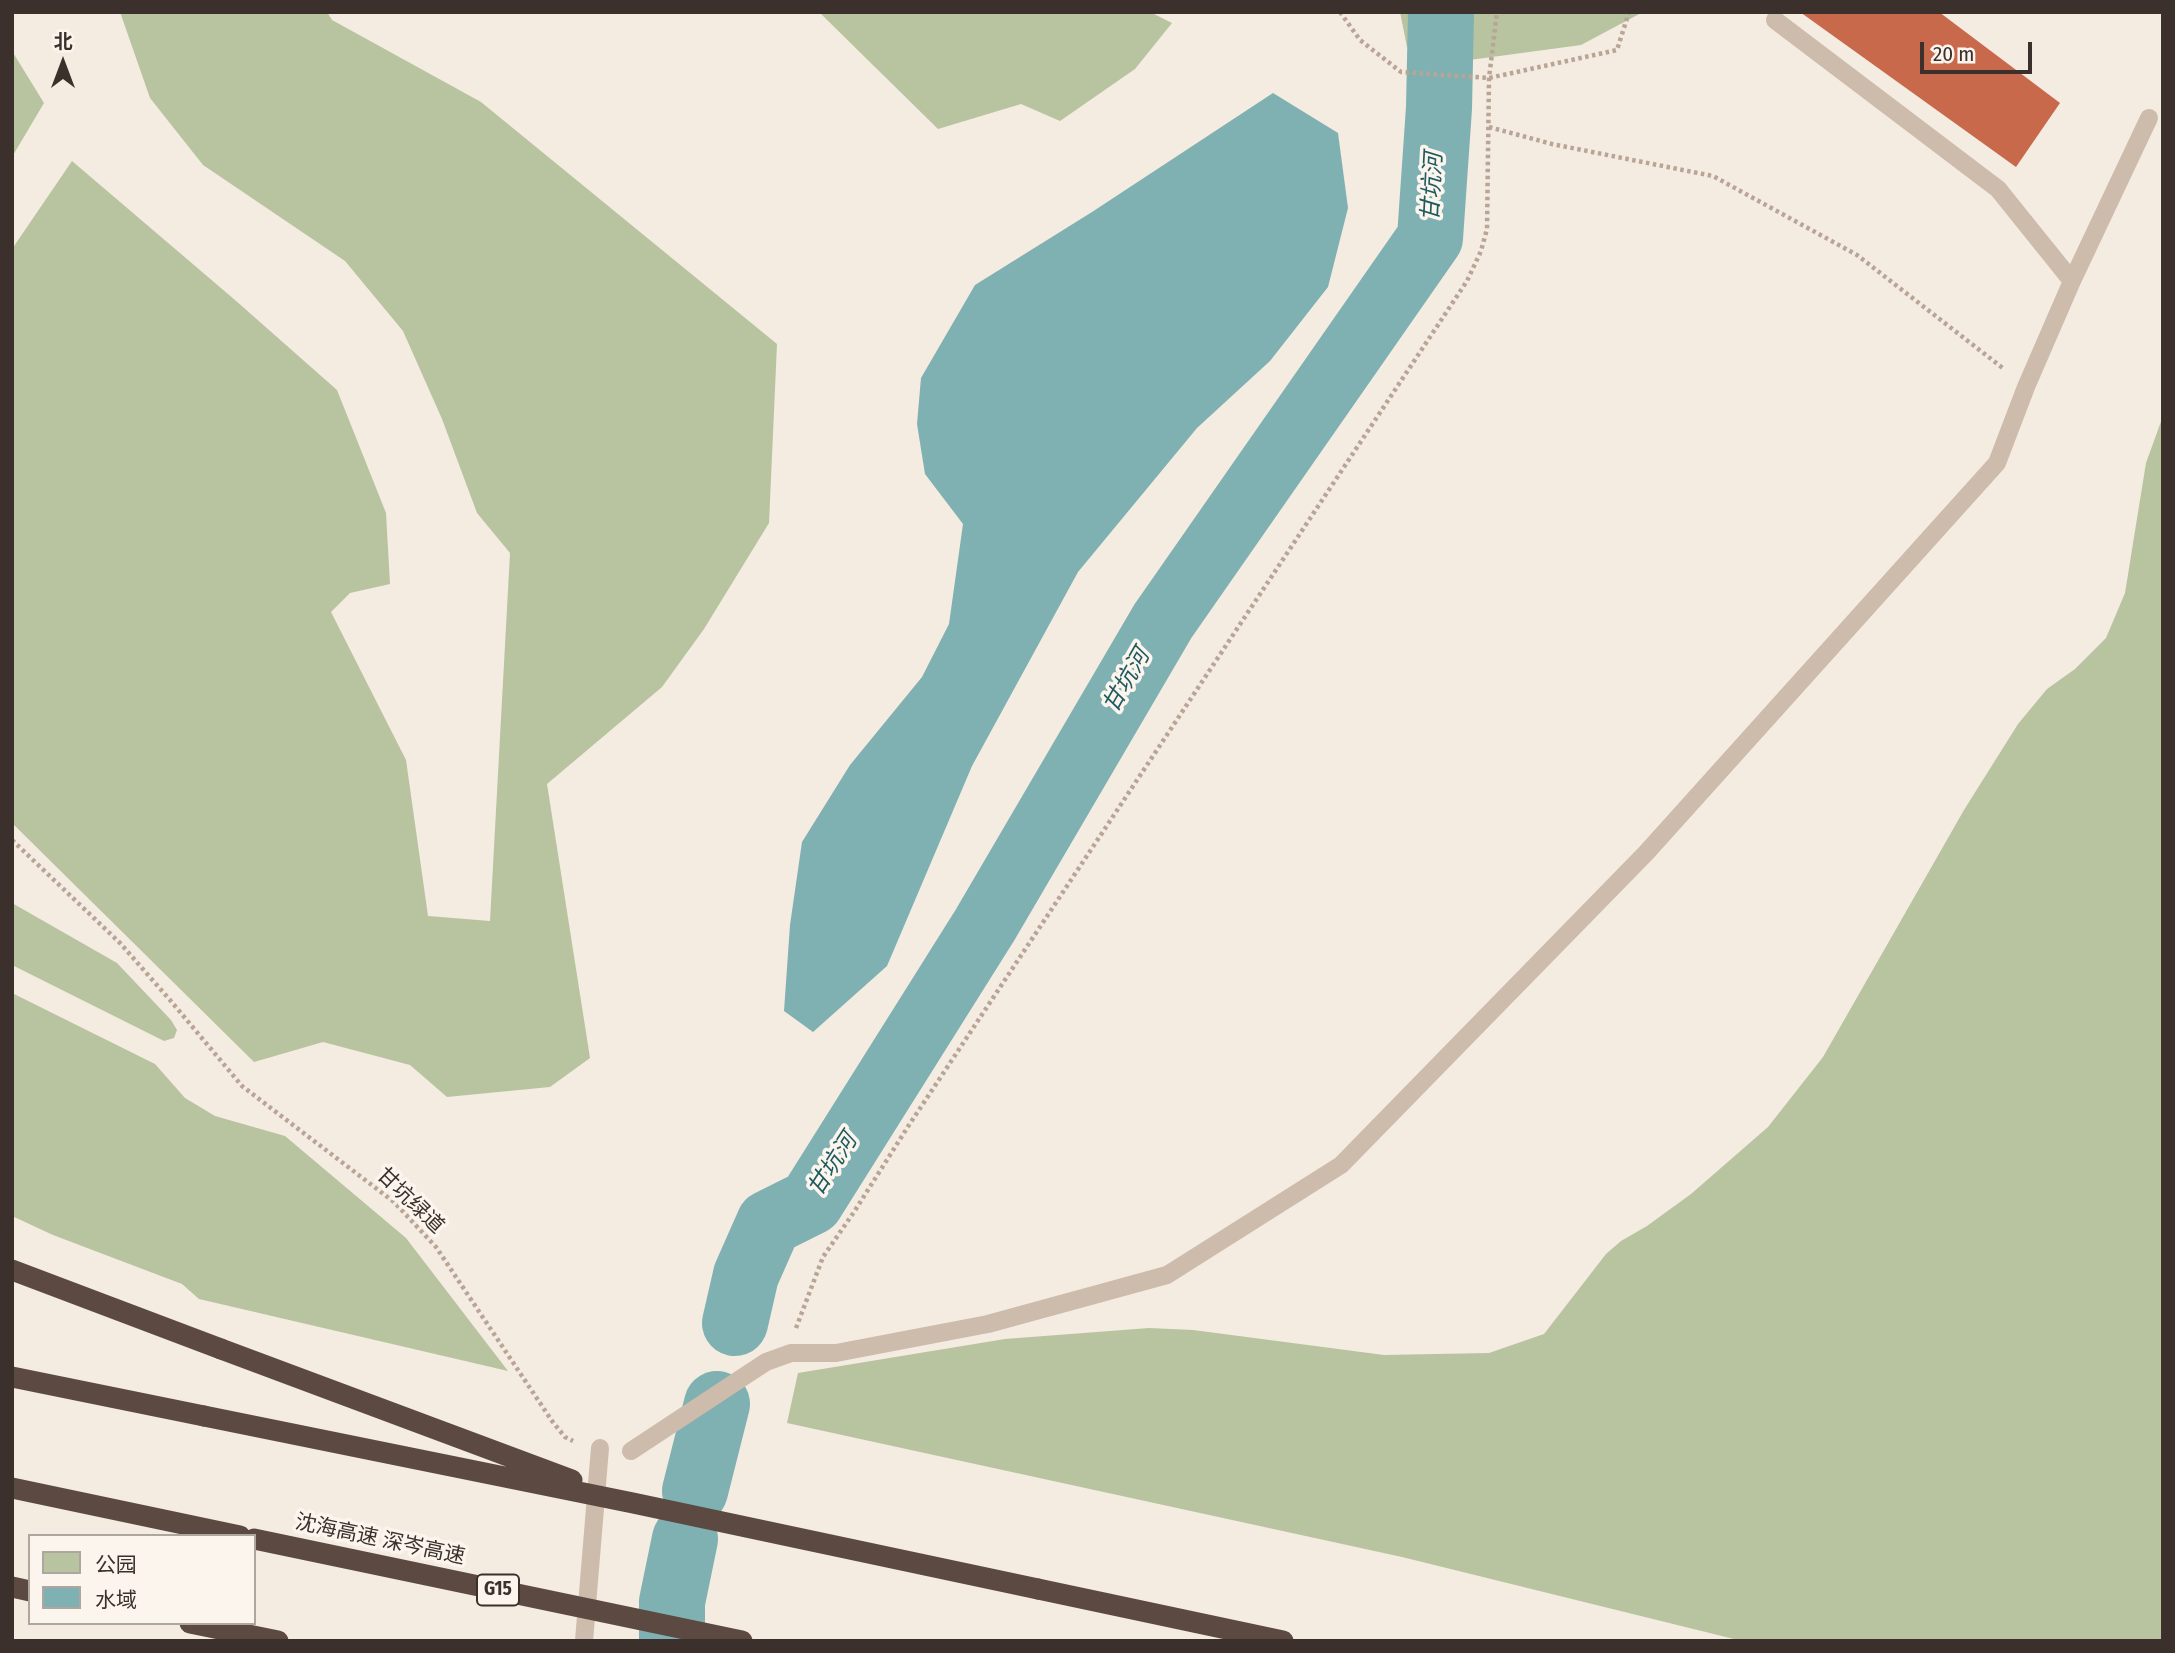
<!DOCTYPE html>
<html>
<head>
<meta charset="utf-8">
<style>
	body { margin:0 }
	#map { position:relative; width:2175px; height:1653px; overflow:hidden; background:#f4ebe1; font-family:"Fira Sans Condensed","Noto Sans SC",sans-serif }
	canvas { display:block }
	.frame { position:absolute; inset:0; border:14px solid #3b302b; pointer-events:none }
	.legend { position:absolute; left:28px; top:1534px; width:228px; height:91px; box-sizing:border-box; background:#fbf5ee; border:2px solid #aea6a0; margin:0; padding:9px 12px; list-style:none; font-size:21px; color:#3b302b }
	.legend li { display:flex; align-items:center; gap:14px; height:35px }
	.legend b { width:35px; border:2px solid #aea6a0 }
	.north { position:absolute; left:28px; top:28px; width:70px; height:70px; -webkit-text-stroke:5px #fbf5ee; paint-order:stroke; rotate:0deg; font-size:19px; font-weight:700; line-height:28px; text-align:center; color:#3b302b }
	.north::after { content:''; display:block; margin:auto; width:24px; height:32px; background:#3b302b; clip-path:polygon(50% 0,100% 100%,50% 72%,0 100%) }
	.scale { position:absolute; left:1920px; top:42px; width:112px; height:32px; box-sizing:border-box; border:4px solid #3b302b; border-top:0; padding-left:9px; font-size:21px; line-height:24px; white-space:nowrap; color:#3b302b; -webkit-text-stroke:5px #fbf5ee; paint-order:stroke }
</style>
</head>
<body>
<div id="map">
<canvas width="2175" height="1653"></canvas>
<div class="frame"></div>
<ul class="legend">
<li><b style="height:19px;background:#b8c4a0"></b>公园</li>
<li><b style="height:19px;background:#7fb0b2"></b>水域</li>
</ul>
<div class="north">北</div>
<div class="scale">20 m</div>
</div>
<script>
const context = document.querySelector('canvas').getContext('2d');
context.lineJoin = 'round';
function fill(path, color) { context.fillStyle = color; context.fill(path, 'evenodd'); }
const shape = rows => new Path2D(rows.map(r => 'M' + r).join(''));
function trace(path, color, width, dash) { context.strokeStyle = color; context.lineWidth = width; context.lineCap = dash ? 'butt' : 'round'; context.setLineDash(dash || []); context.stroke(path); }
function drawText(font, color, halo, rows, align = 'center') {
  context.font = font + ' "Fira Sans Condensed","Noto Sans SC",sans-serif'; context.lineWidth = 7; context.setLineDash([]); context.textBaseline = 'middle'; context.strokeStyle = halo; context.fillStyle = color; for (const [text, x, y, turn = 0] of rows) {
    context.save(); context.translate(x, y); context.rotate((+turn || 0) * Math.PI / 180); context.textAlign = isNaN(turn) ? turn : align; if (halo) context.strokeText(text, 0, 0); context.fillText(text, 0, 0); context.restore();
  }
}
const green = shape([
	[120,12,327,12,332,20,481,102,777,344,769,523,704,629,662,687,547,784,590,1058,550,1087,447,1097,410,1065,323,1042,254,1062,12,823,12,249,72,161,235,300,337,390,386,513,390,584,350,593,331,612,406,760,428,916,490,921,510,553,477,513,442,419,403,331,345,261,203,165,150,98],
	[819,12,1150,12,1172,23,1135,69,1060,121,1021,104,938,129],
	[1400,12,1643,12,1581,45,1440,64,1407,47],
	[12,51,44,103,12,157],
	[2163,416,2163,1641,1742,1641,1402,1557,787,1423,798,1373,1005,1339,1149,1328,1193,1330,1384,1355,1489,1353,1544,1334,1606,1254,1621,1241,1647,1226,1691,1194,1768,1127,1823,1057,1964,810,2018,724,2047,689,2075,669,2106,638,2125,593,2146,463],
	[12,903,117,963,171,1020,177,1030,174,1038,164,1041,12,965],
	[12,993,155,1064,185,1098,215,1116,285,1136,406,1238,508,1371,199,1299,182,1284,53,1235,12,1216]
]);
const water = shape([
	[1273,93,1338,133,1348,208,1328,287,1270,361,1197,428,1078,572,972,766,887,966,813,1032,784,1011,790,925,802,842,850,765,922,677,949,624,963,524,925,474,917,424,921,378,975,285,1092,212]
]);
const river = shape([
	[735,1323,746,1275,769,1223,811,1202,985,925,1163,621,1430,238,1439,108,1441,12],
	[695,1491,717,1404],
	[672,1641,672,1602,685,1539]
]);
const building = shape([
	[1800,12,1939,12,2060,103,2016,167]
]);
const path = shape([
	[1340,12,1360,40,1401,72,1489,78,1617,50,1629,12],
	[1489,127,1552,144,1713,176,1857,255,2004,369],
	[12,840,120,943,170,1000,242,1086,394,1202,436,1247,552,1421,565,1437,573,1441],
	[796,1328,823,1257,854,1212,909,1125,1467,281,1481,251,1487,229,1489,78,1497,12]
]);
const service = shape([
	[1775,20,1998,189,2072,281],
	[631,1451,766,1362,791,1353,836,1353,988,1324,1167,1275,1341,1165,1646,853,1997,463,2026,387,2072,281,2149,118],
	[584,1641,600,1448]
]);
const motorway = shape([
	[12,1270,221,1349],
	[12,1377,204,1416],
	[12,1488,240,1536],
	[12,1587,30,1591],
	[1038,1589,1283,1641],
	[190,1623,278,1641]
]);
const motorwayBridge = shape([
	[221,1349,572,1480],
	[204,1416,633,1503,1038,1589],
	[254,1539,742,1641]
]);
const shields = [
	[498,1590,42]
];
const shieldNames = [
	["G15",498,1590]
];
const streetNames = [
	["甘坑绿道",410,1201,44],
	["沈海高速 深岑高速",380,1540,12]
];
const waterNames = [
	["甘坑河",1433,187,-87],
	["甘坑河",1127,681,-60],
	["甘坑河",833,1165,-57]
];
fill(green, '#b8c4a0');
fill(water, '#7fb0b2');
trace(river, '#7fb0b2', 66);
fill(building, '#c8694b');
trace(path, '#b9a596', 4.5, [3.5, 3.5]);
trace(service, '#cdbbac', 18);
trace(motorway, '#5c4a42', 21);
trace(motorwayBridge, '#5c4a42', 21);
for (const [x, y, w] of shields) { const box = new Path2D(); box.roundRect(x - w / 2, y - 15.5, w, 31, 5); context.fillStyle = '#fbf5ee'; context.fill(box); trace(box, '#3b302b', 2); }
drawText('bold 19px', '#3b302b', null, shieldNames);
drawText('21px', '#3b302b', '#fbf5ee', streetNames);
drawText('italic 23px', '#1f5a5e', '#fbf5ee', waterNames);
</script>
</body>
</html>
